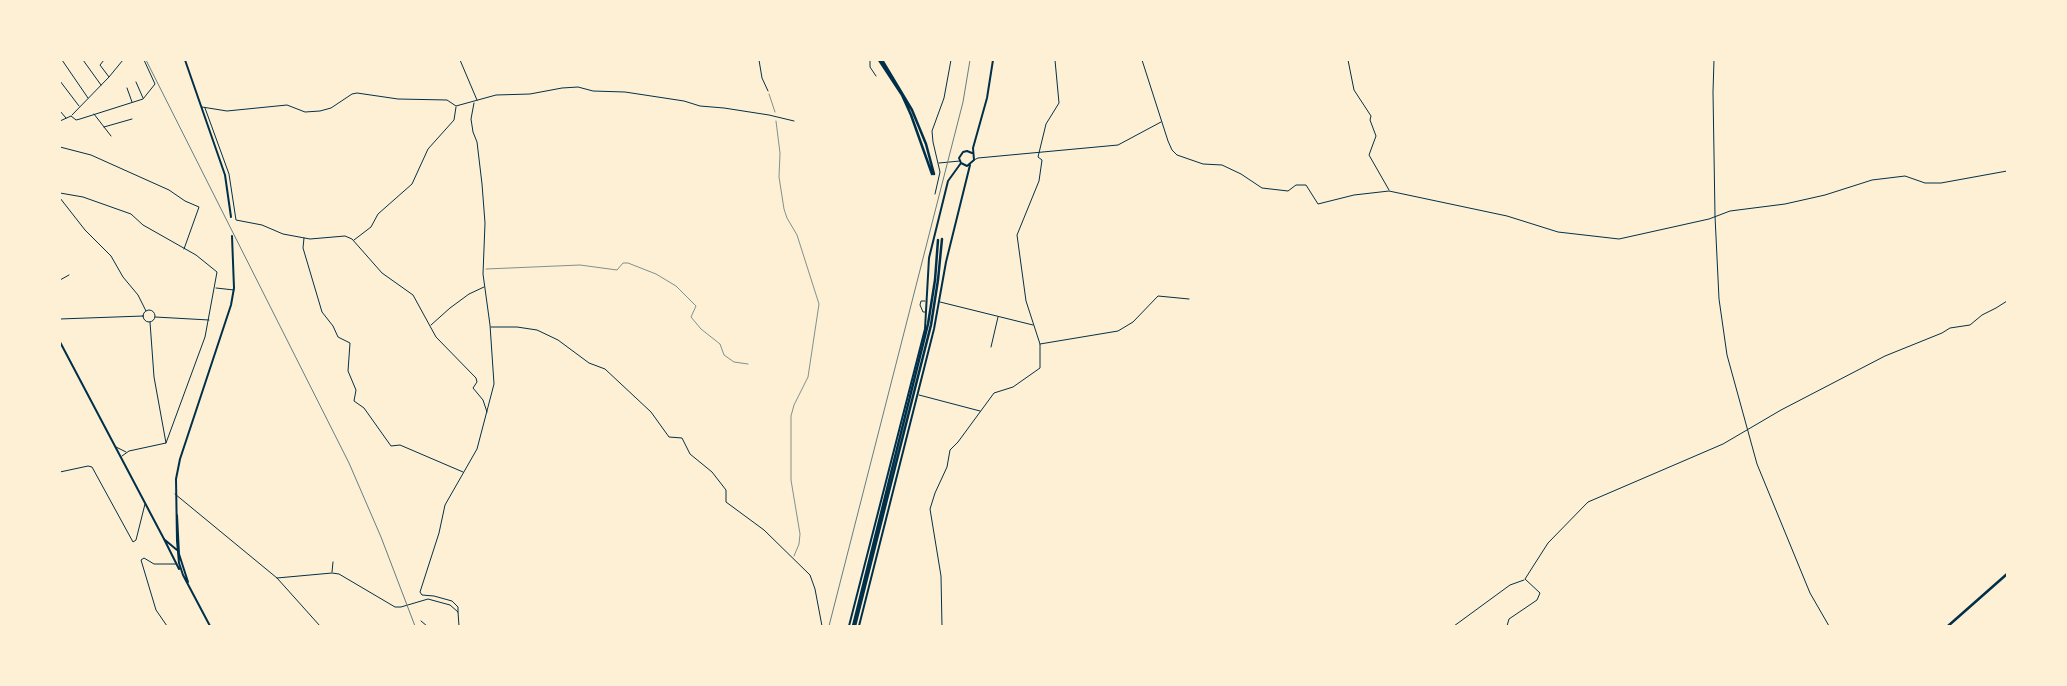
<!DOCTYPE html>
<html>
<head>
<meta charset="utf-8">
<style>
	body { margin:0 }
	#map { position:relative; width:2067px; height:686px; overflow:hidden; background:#fdf0d5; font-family:"Fira Sans Condensed",sans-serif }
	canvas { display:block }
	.frame { position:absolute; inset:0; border:61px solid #fdf0d5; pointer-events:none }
</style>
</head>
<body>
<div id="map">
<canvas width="2067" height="686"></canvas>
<div class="frame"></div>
</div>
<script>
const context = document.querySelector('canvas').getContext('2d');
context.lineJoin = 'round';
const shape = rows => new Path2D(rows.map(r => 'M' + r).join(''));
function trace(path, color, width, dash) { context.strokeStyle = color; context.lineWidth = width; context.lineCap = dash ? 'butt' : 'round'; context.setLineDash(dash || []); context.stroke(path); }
const path = shape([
	[769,94,775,112],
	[776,121,780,153,779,177,784,209,787,218,797,235,819,304,808,377,794,405,791,416,791,480,800,534,799,544,794,556],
	[486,269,580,265,617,270,623,263,628,263,656,274,676,286,696,306,691,317,701,329,720,344,724,355,734,362,748,364]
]);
const minor = shape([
	[60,60,61,60],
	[62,60,88,98],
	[83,60,101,85],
	[460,60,477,100],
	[759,60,762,78,768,91],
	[870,60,870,67,876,76],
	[1142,60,1168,141,1172,150,1177,155,1203,164,1222,165,1241,174,1262,188,1288,191,1296,185,1306,185,1318,204,1354,195,1389,191,1507,216,1558,232,1619,239,1709,219,1730,211,1785,204,1825,195,1872,180,1905,176,1925,183,1941,183,2007,171],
	[1348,60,1354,90,1371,116,1370,120,1376,136,1369,155,1389,190],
	[1714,60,1713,92,1715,216,1719,299,1727,355,1757,464,1810,593,1829,626],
	[109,77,123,60],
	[60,81,79,106],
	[136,82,143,98],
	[127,88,132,102],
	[202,107,227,111,287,105,305,112,320,111,331,108,352,94,357,93,398,99,447,100,456,106,496,95,530,94,562,88,578,87,593,91,625,92,684,101,700,106,724,108,769,115,794,121],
	[205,108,229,174,236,220,262,225,283,234,310,239,345,236,352,239,382,273,413,295,436,337,476,378,477,382,473,388,483,400,487,412],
	[60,111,66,118],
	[94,114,111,136],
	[72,115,109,77,100,65,104,60],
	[60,121,71,116,76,120,80,119,143,99,155,84,144,60],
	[104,127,132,119],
	[60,147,91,155,169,190,185,201,199,207,184,249],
	[974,160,978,158,1118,145,1161,122],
	[939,163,960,161],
	[60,193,83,197,131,214,143,225,196,255,217,272,205,337,166,443],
	[935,194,940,172,933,142,932,131,944,98,951,60],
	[60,198,85,230,111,256,123,277,138,295,146,311],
	[304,238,303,248,322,312,333,326,338,337,350,343,348,371,356,390,354,401,364,408,391,446,400,445,463,472],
	[354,240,371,227,378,214,412,184,428,149,454,120,456,107],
	[60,280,69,275],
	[216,288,234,290],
	[925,301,921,301,920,305,923,312,925,312],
	[940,302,1033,325],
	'143 316a6 6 0 1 1 12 0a6 6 0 1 1-12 0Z',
	[155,317,209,320],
	[60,319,143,316],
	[431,325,450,308,469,294,484,287],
	[491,327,517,327,537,330,558,340,589,363,605,369,651,412,669,437,682,438,690,454,712,472,726,490,726,502,764,530,810,575,815,589,822,626],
	[1040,344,1118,331,1133,322,1158,296,1189,299],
	[991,347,998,317],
	[919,395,980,411],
	[116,447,126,452],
	[122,456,129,451,166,443,154,377,150,322],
	[60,472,88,466,92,467,133,542,136,540,145,504],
	[175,494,277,578,320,626],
	[332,572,333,562],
	[277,578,332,573,339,574,395,607,401,607,428,599,450,605,458,612,459,626],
	[458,612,458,607,452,601,434,596,422,595,420,592,439,533,445,505,477,449,494,384,490,325,483,274,485,223,482,184,477,142,473,132,471,119,474,103],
	[421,621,427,626],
	[167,626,156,610,141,560,144,558,154,564,176,564],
	[942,626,941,576,930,509,935,493,947,467,950,450,958,442,994,393,1013,387,1040,368,1040,344,1026,301,1017,235,1039,181,1042,160,1038,157,1046,124,1059,103,1055,60],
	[1454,626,1510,585,1524,580],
	[1507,626,1509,619,1537,600,1540,593,1525,579,1548,543,1588,502,1723,444,1781,410,1885,356,1942,333,1950,328,1970,325,1982,315,1996,308,2007,301]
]);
const tertiary = shape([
	[972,153,967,151,963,152,959,158,961,163,967,166,974,160,973,148,987,98,993,60],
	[60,342,164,539],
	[849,626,925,329,929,258,948,181,961,163],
	[859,626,934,329,946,262,970,165]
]);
const secondary = shape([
	[185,60,225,175,231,217],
	[177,515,179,554,188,582],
	[164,539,179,569],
	[165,540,177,550],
	[183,575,179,563,177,541,176,479,180,459,231,305,234,288,232,236],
	[183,575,210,626]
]);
const primary = shape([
	[1948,626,2007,574]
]);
const trunk = shape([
	[879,60,902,95,911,115,932,174],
	[882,60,912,110,926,144,934,174],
	[853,626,928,324,935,280,938,240],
	[855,626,931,325,938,280,942,239]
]);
const rail = shape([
	[146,60,349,463,381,537,415,626],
	[829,626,963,102,970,60]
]);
trace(path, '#003049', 0.5);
trace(minor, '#003049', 1);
trace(tertiary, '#003049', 2);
trace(secondary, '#003049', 2);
trace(primary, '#003049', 2.5);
trace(trunk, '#003049', 2.5);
trace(rail, '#657d81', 1);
</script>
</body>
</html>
